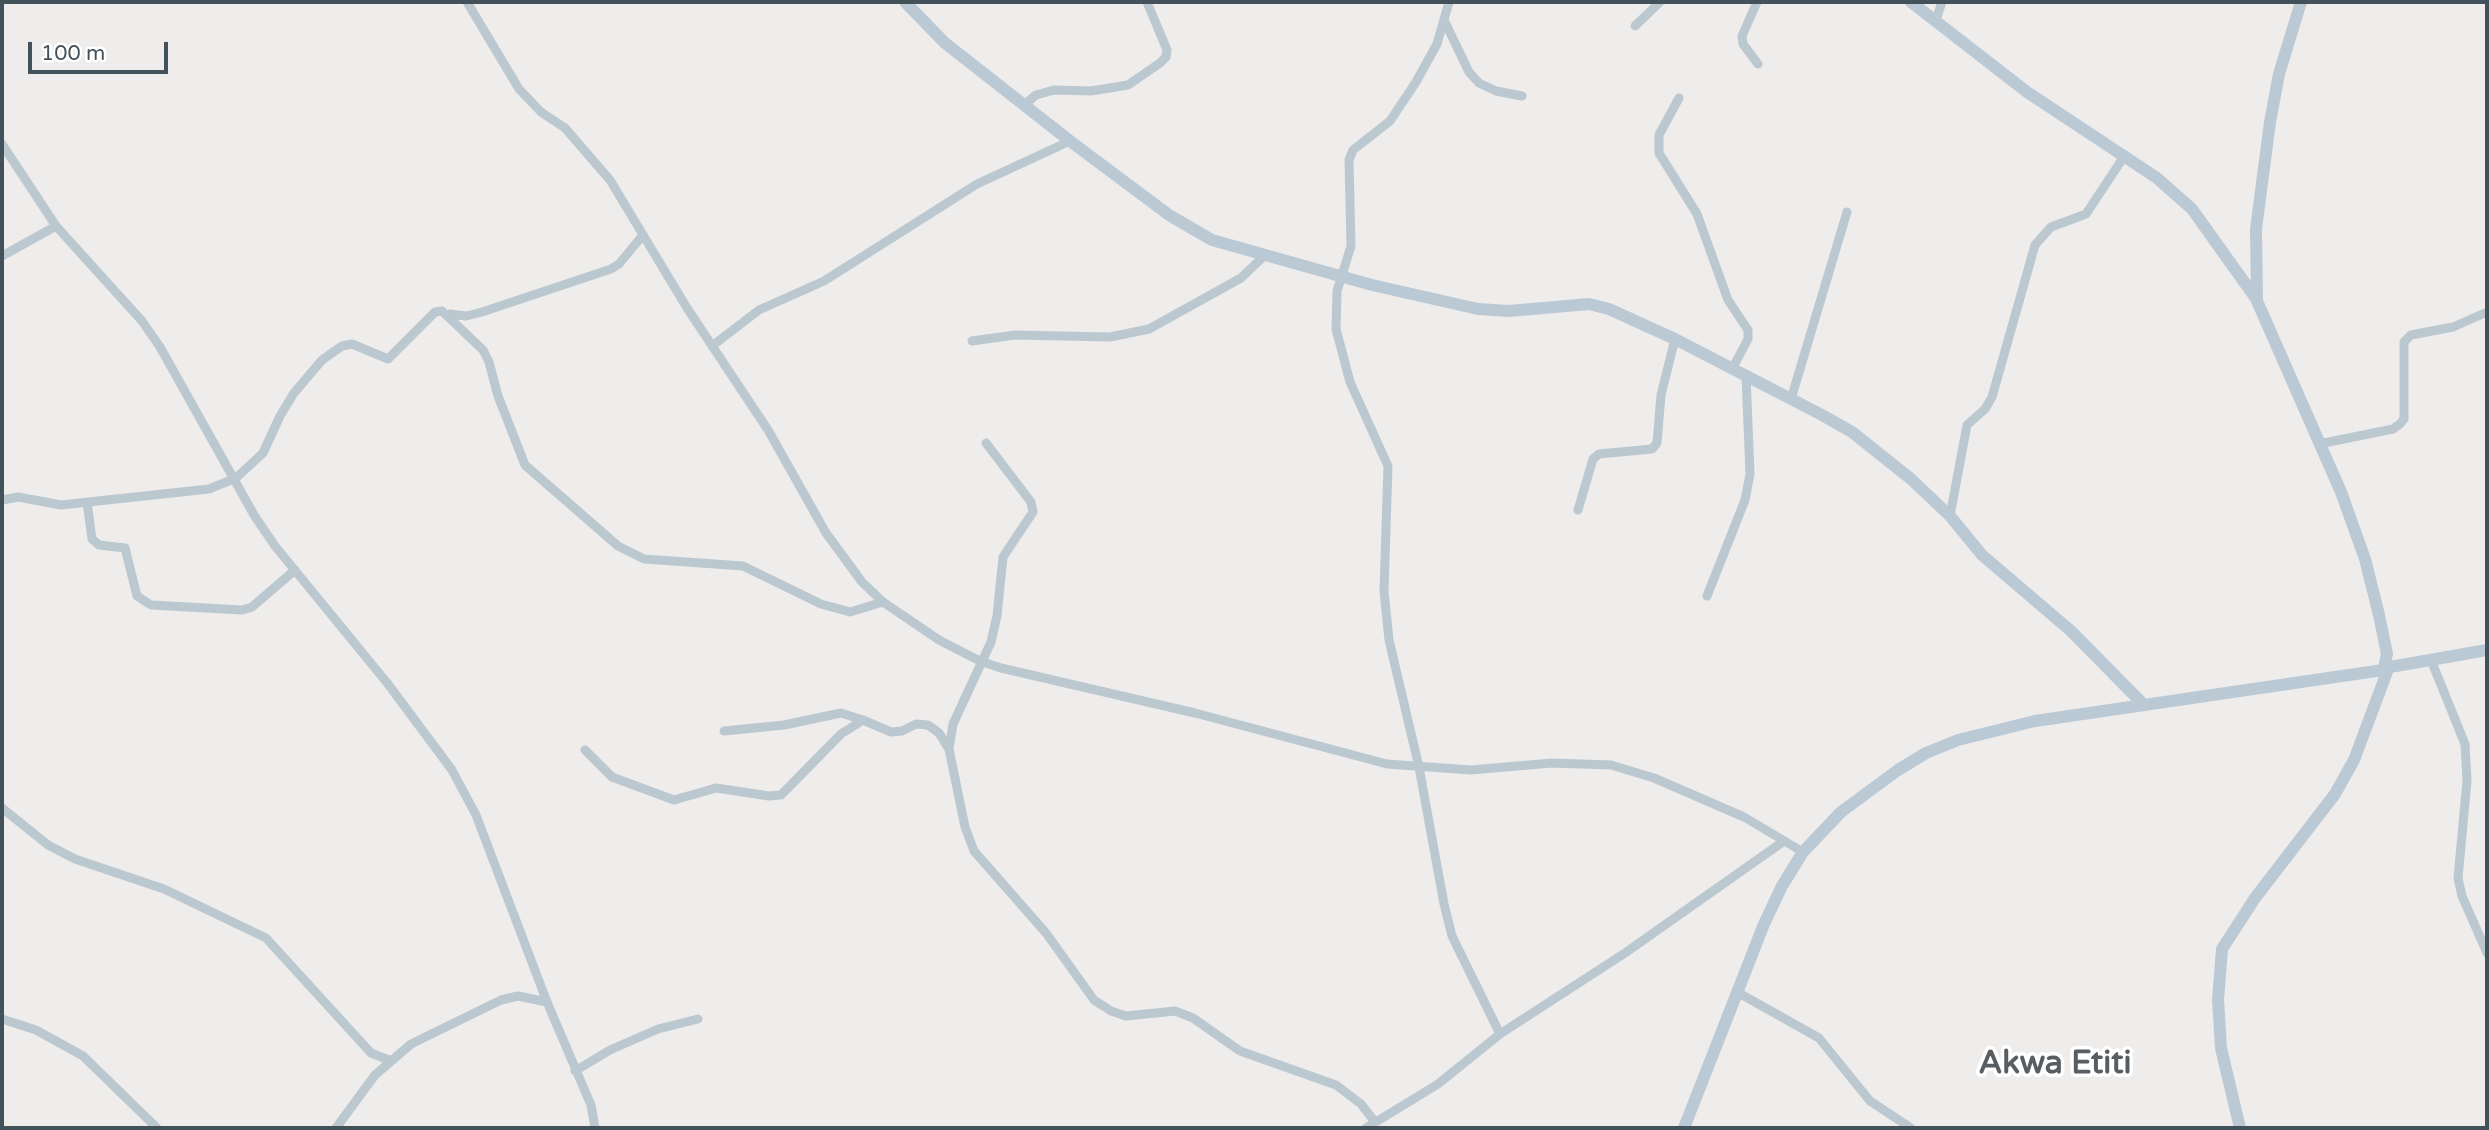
<!DOCTYPE html>
<html>
<head>
<meta charset="utf-8">
<style>
	body { margin:0 }
	#map { position:relative; width:2489px; height:1130px; overflow:hidden; background:#efecec; font-family:"Varela Round",sans-serif }
	canvas { display:block }
	.frame { position:absolute; inset:0; border:4px solid #43515b; pointer-events:none }
	.scale { position:absolute; left:28px; top:42px; width:140px; height:32px; box-sizing:border-box; border:4px solid #43515b; border-top:0; padding-left:9px; font-size:21px; line-height:24px; white-space:nowrap; color:#43515b; -webkit-text-stroke:5px #fff; paint-order:stroke }
</style>
</head>
<body>
<div id="map">
<canvas width="2489" height="1130"></canvas>
<div class="frame"></div>
<div class="scale">100 m</div>
</div>
<script>
const context = document.querySelector('canvas').getContext('2d');
context.lineJoin = 'round';
const shape = rows => new Path2D(rows.map(r => 'M' + r).join(''));
function trace(path, color, width, dash) { context.strokeStyle = color; context.lineWidth = width; context.lineCap = dash ? 'butt' : 'round'; context.setLineDash(dash || []); context.stroke(path); }
function drawText(font, color, halo, rows, align = 'center') {
  context.font = font + ' "Varela Round",sans-serif'; context.lineWidth = 7; context.setLineDash([]); context.textBaseline = 'middle'; context.strokeStyle = halo; context.fillStyle = color; for (const [text, x, y, turn = 0] of rows) {
    context.save(); context.translate(x, y); context.rotate((+turn || 0) * Math.PI / 180); context.textAlign = isNaN(turn) ? turn : align; if (halo) context.strokeText(text, 0, 0); context.fillText(text, 0, 0); context.restore();
  }
}
const street = shape([
	[467,2,519,89,541,112,565,128,610,180,687,308,768,430,826,533,862,582,883,602,939,640,980,661,1001,668,1195,713,1387,764,1471,770,1552,763,1611,765,1654,778,1744,817,1803,852],
	[1449,2,1437,44,1416,82,1390,121,1353,150,1349,160,1351,246,1337,291,1336,329,1350,382,1388,466,1384,591,1389,640,1419,767,1444,904,1452,936,1500,1034],
	[1757,2,1742,36,1743,44,1758,64],
	[1936,20,1942,2],
	[1445,22,1469,72,1479,83,1496,91,1522,96],
	[1635,26,1660,2],
	[1679,98,1659,135,1659,153,1697,214,1728,300,1748,330,1748,339,1732,369],
	[1024,105,1036,95,1054,90,1091,91,1128,85,1160,63,1166,57,1167,50,1147,2],
	[2,144,56,226,142,321,160,347,254,515,275,546,388,684,452,770,476,815,547,1002,591,1105,595,1128],
	[2,256,56,226],
	[450,314,466,316,482,312,611,269,619,264,643,235],
	[972,341,1015,335,1110,337,1149,329,1241,278,1264,256],
	[712,346,759,310,824,281,977,184,1070,141],
	[1791,399,1847,212],
	[986,443,1031,502,1033,512,1003,557,997,616,991,642,953,724,949,749,965,827,974,851,1046,933,1094,1000,1111,1011,1126,1016,1175,1011,1193,1018,1240,1051,1336,1085,1361,1104,1375,1122],
	[2319,444,2393,429,2400,424,2404,419,2404,342,2411,335,2453,327,2487,312],
	[2,500,18,497,61,505,209,489,236,478,263,453,280,416,294,393,322,360,342,346,352,344,388,359,435,312,442,311,483,350,489,362,498,396,525,465,618,546,644,559,743,566,821,604,850,612,883,602],
	[87,502,92,539,99,545,125,548,137,596,151,605,242,610,252,607,295,570],
	[1578,510,1593,459,1599,454,1652,449,1657,443,1661,395,1675,339],
	[1950,516,1967,425,1985,409,1992,397,2035,245,2051,227,2086,214,2125,155],
	[1707,596,1745,500,1750,474,1746,376],
	[2431,660,2465,744,2467,781,2458,878,2462,896,2487,953],
	[724,731,784,725,841,713,863,720],
	[585,750,612,777,674,800,716,788,769,796,781,795,841,734,863,720,891,732,902,731,916,724,928,725,939,733,949,749],
	[2,808,48,845,75,859,164,889,266,938,371,1053,389,1060],
	[1737,992,1819,1038,1870,1101,1911,1128],
	[2,1019,36,1030,83,1056,157,1128],
	[575,1071,610,1050,658,1029,698,1019],
	[336,1128,375,1075,411,1044,501,1000,518,996,547,1002],
	[1366,1128,1438,1084,1500,1034,1625,953,1784,841]
]);
const secondary = shape([
	[905,2,945,43,1070,141,1169,215,1212,240,1372,285,1478,309,1509,311,1589,304,1609,309,1675,339,1822,415,1852,432,1911,479,1950,516,1982,555,2071,631,2142,703],
	[1911,2,2027,92,2157,178,2192,209,2257,300],
	[2301,2,2279,74,2270,122,2256,229,2257,301,2341,492,2365,559,2379,615,2387,654,2385,663],
	[2390,667,2487,650],
	[1684,1128,1764,924,1782,886,1803,852,1841,812,1898,770,1926,753,1958,740,2035,721,2383,670],
	[2240,1128,2221,1048,2218,1000,2222,949,2255,898,2335,794,2354,760,2387,672]
]);
const districtNames = [
	["Akwa Etiti",2055,1065]
];
trace(street, '#bbc8d0', 9);
trace(secondary, '#bbc9d5', 12);
drawText('bold 32px', '#585d61', '#fff', districtNames);
</script>
</body>
</html>
